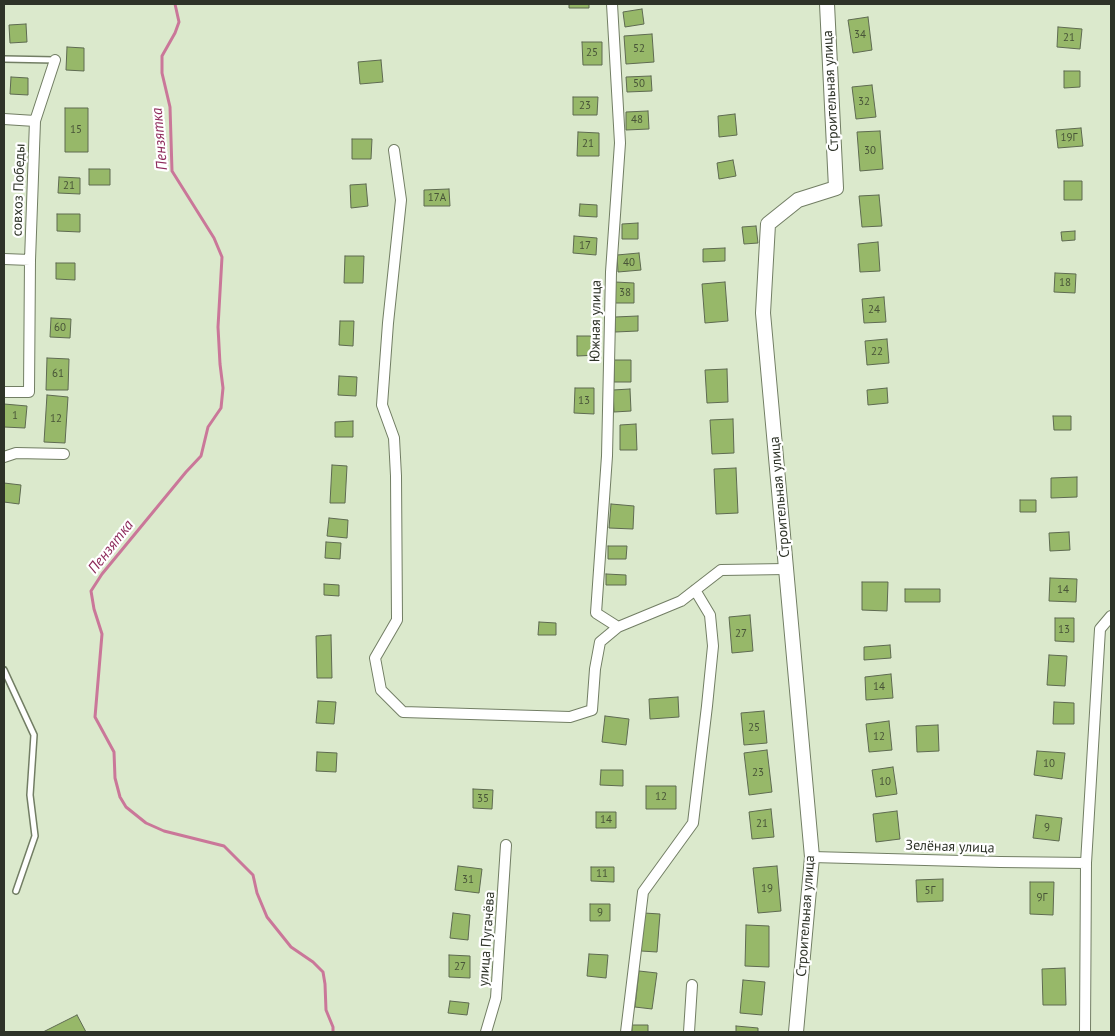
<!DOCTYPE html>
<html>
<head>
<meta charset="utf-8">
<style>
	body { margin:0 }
	#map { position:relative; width:1115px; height:1036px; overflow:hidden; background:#dbe9cc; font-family:"PT Sans",sans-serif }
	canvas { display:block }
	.frame { position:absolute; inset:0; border:5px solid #2e3328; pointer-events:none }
</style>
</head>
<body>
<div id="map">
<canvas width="1115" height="1036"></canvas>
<div class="frame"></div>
</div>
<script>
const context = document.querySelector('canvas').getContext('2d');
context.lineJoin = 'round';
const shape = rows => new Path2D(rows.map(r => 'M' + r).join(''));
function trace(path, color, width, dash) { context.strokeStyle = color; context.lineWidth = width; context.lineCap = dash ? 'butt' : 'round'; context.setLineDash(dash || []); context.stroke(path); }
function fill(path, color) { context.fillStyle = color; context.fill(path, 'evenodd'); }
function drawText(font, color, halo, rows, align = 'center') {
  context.font = font + ' "PT Sans",sans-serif'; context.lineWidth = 4.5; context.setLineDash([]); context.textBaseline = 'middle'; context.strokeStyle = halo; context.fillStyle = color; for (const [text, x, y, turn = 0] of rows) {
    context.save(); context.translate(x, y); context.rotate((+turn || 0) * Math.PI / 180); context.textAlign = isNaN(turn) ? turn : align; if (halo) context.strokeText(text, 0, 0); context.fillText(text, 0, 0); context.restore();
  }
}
const stream = shape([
	[175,4,179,22,175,33,162,56,162,73,170,107,172,171,214,238,222,257,218,327,220,364,223,388,221,408,208,427,201,456,186,472,102,574,91,591,94,609,102,634,95,717,114,752,115,778,120,797,126,807,146,823,164,831,224,846,253,875,257,893,267,917,291,947,313,962,323,972,325,984,326,1010,333,1027,333,1032]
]);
const building = shape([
	[569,4,589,4,589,8,569,8,569,4],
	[642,9,644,24,625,27,623,12,642,9],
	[868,17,872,50,853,53,848,20,868,17],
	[26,24,27,42,10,43,9,25,26,24],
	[1058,27,1082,29,1080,49,1057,47,1058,27],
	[652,34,654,62,626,64,624,36,652,34],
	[582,42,602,42,602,65,583,65,582,42],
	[67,47,84,48,84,71,66,70,67,47],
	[381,60,383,82,360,84,358,62,381,60],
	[1064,71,1080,71,1080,87,1064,88,1064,71],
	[651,76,652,91,627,92,626,77,651,76],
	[11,77,28,78,28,95,10,94,11,77],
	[872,85,876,117,856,119,852,87,872,85],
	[573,97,598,97,597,115,573,115,573,97],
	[65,108,88,108,88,152,65,152,65,108],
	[648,111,649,129,626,130,626,112,648,111],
	[735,114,737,135,719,137,718,116,735,114],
	[1081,128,1083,146,1058,148,1056,130,1081,128],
	[880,131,883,169,860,171,857,132,880,131],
	[578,132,599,133,599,156,577,156,578,132],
	[352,139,372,139,371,159,352,159,352,139],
	[733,160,736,176,719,179,717,163,733,160],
	[89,169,110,169,110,185,89,185,89,169],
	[59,177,80,178,80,194,58,193,59,177],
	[1064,181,1082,181,1082,200,1064,200,1064,181],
	[366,184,368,206,351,208,350,185,366,184],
	[449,189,450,206,424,206,424,190,449,189],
	[879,195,882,226,862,227,859,196,879,195],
	[580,204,597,205,597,217,579,216,580,204],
	[57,214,80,214,80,232,57,231,57,214],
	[638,223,638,239,622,239,622,224,638,223],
	[756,226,758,243,744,244,742,227,756,226],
	[1075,231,1075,240,1062,241,1061,232,1075,231],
	[574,236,597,238,596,255,573,253,574,236],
	[878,242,880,271,860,272,858,244,878,242],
	[725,248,725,261,703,262,703,249,725,248],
	[639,253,641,270,618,272,617,255,639,253],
	[345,256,364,256,363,283,344,283,345,256],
	[56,263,75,263,75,280,56,279,56,263],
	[1055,273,1076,274,1075,293,1054,292,1055,273],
	[615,282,634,283,634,303,615,303,615,282],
	[725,282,728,321,705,323,702,284,725,282],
	[884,297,886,322,864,323,862,299,884,297],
	[638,316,638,331,615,332,615,317,638,316],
	[51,318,71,319,70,338,50,337,51,318],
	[340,321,354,321,353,346,339,345,340,321],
	[577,336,599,336,599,355,577,356,577,336],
	[887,339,889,363,867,365,865,341,887,339],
	[47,358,69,359,68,390,46,390,47,358],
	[614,360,631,360,631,382,614,382,614,360],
	[727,369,728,402,707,403,705,370,727,369],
	[339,376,357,377,356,396,338,395,339,376],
	[575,388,594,388,594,414,574,413,575,388],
	[887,388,888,403,868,405,867,390,887,388],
	[630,389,631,411,614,412,613,390,630,389],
	[47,395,68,397,65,443,44,442,47,395],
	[4,404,27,406,25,428,4,427,4,404],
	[1053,416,1071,416,1071,430,1054,430,1053,416],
	[733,419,734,453,712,454,710,420,733,419],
	[353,421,353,437,335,437,335,422,353,421],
	[636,424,637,450,620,450,620,425,636,424],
	[332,465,347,466,345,503,330,503,332,465],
	[736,468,738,513,716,514,714,469,736,468],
	[1077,477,1077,497,1051,498,1051,478,1077,477],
	[4,483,21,485,19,504,4,502,4,483],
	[1020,500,1036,500,1036,512,1020,512,1020,500],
	[611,504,634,506,633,529,609,528,611,504],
	[329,518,348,520,347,538,327,536,329,518],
	[1069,532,1070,550,1050,551,1049,533,1069,532],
	[326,542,341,543,340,559,325,558,326,542],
	[608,546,627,546,626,559,608,559,608,546],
	[606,574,626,575,626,585,606,585,606,574],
	[1050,578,1077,579,1076,602,1049,601,1050,578],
	[862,582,888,582,887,611,862,610,862,582],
	[324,584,339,585,339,596,324,595,324,584],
	[905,589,940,589,940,602,905,602,905,589],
	[750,615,753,651,732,653,729,617,750,615],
	[1055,618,1074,618,1074,642,1055,641,1055,618],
	[539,622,556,623,556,635,538,635,539,622],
	[331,635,332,678,317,678,316,636,331,635],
	[890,645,891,658,864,660,864,647,890,645],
	[1049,655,1067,656,1065,686,1047,685,1049,655],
	[891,674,893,698,866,700,865,677,891,674],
	[678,697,679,717,650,719,649,699,678,697],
	[318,701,336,702,334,724,316,723,318,701],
	[1054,702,1074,703,1074,724,1053,724,1054,702],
	[764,711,767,743,744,745,741,713,764,711],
	[605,716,629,719,626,745,602,742,605,716],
	[889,721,892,750,869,752,866,724,889,721],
	[938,725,939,751,917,752,916,726,938,725],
	[767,750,772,792,749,795,744,753,767,750],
	[1037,751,1065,753,1062,779,1034,775,1037,751],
	[317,752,337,753,336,772,316,771,317,752],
	[893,767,897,794,876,797,872,770,893,767],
	[601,770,623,770,623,786,600,785,601,770],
	[646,786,676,786,676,809,646,809,646,786],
	[473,789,493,790,492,809,473,808,473,789],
	[771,809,774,837,752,839,749,812,771,809],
	[897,811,900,839,876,842,873,814,897,811],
	[596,812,616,812,616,828,596,828,596,812],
	[1036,815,1062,818,1059,841,1033,838,1036,815],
	[458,866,482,869,479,893,455,890,458,866],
	[777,866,781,911,758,913,753,868,777,866],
	[591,867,614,867,614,882,591,881,591,867],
	[943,879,943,901,917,902,916,880,943,879],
	[1030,882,1054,882,1053,915,1030,914,1030,882],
	[590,904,610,904,610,921,590,921,590,904],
	[453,913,470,915,468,940,450,938,453,913],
	[644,913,660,914,657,952,641,951,644,913],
	[746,925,769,926,769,967,745,966,746,925],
	[589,954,608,955,606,978,587,976,589,954],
	[449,955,470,956,470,978,449,977,449,955],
	[1065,968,1066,1005,1043,1005,1042,969,1065,968],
	[639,971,657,973,652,1009,635,1007,639,971],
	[743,980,765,982,762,1015,740,1013,743,980],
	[450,1001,469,1003,467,1015,448,1013,450,1001],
	[77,1015,86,1032,43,1032,77,1015],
	[632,1025,648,1025,648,1032,632,1032,632,1025],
	[736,1026,758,1028,758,1032,736,1032,736,1026]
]);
const service = shape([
	[4,59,55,60],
	[4,670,34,735,30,795,35,836,16,891]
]);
const minor = shape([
	[612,4,620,143,611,272,607,456,596,613,618,627],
	[4,119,35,121,55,60],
	[394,150,401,200,388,323,382,405,394,438,396,476,397,620,375,658,381,690,403,712,570,717,592,710,595,669,600,642,618,627,681,601,721,570,786,569],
	[4,259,30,260],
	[4,392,29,392,30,260,35,121],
	[4,457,16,453,64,454],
	[812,857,1000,862,1086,863,1100,629,1111,616],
	[486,1032,496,998,506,845],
	[626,1032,643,892,693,823,707,706,713,646,710,615,695,590],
	[689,1032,692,985],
	[1085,1032,1086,863]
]);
const tertiary = shape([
	[796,1032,812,857,763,313,768,224,798,200,836,188,827,4]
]);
const numberNames = [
	["34",860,35],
	["21",1069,38],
	["52",639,49],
	["25",592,53],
	["50",639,84],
	["32",864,102],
	["23",585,106],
	["48",637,120],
	["15",76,130],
	["19Г",1069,138],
	["21",588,144],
	["30",870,151],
	["21",69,186],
	["17А",437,198],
	["17",585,246],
	["40",629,263],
	["18",1065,283],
	["38",625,293],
	["24",874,310],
	["60",60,328],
	["22",877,352],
	["61",58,374],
	["13",584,401],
	["1",15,416],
	["12",56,419],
	["14",1063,590],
	["13",1064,630],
	["27",741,634],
	["14",879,687],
	["25",754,728],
	["12",879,737],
	["10",1049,764],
	["23",758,773],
	["10",885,782],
	["12",661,797],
	["35",483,799],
	["14",606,820],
	["21",762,824],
	["9",1047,828],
	["11",602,874],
	["31",468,880],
	["19",767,889],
	["5Г",930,891],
	["9Г",1042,898],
	["9",600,913],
	["27",460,967]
];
const streetNames = [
	["Строительная улица",831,91,-93],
	["совхоз Победы",19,190,-88],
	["Южная улица",596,321,-89],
	["Строительная улица",780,497,-95],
	["Зелёная улица",950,847,2],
	["Строительная улица",806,916,-86],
	["улица Пугачёва",487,939,-86]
];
const waterNames = [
	["Пензятка",160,139,-95],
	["Пензятка",111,547,-52]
];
trace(stream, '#ca7799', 3);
fill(building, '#97b869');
trace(building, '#5e6a51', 1);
trace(service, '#727e64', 8);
trace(minor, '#727e64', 12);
trace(tertiary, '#727e64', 16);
trace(service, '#fff', 5);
trace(minor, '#fff', 10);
trace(tertiary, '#fff', 14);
drawText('11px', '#485438', null, numberNames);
drawText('14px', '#2e3328', '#fff', streetNames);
drawText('italic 15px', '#8d2a5a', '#fff', waterNames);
</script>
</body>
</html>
